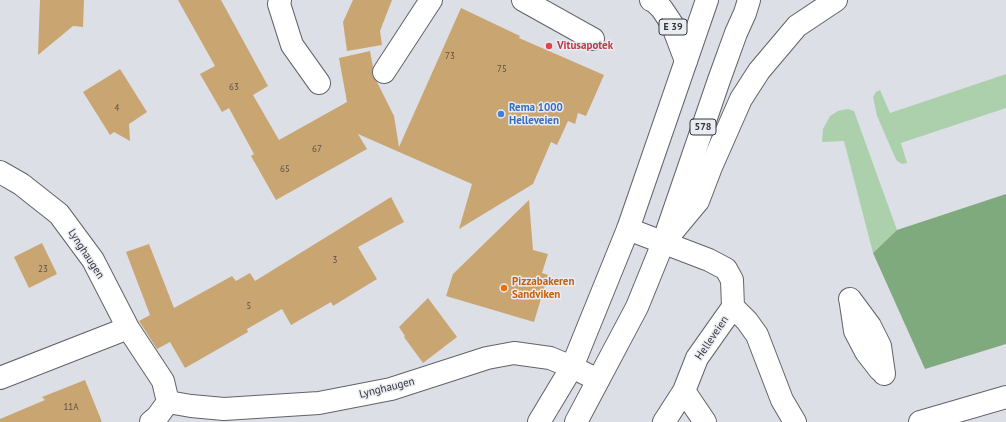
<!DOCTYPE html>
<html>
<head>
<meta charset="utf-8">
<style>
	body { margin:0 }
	canvas { display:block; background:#dddfe6 }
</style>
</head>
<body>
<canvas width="1006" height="422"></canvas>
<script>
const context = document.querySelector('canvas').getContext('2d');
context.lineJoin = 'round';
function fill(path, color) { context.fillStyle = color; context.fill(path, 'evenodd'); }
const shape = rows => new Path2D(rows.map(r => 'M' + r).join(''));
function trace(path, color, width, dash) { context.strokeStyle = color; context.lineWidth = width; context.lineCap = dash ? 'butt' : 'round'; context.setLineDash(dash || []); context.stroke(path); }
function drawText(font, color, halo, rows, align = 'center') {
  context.font = font + ' "PT Sans",sans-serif'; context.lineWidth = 3; context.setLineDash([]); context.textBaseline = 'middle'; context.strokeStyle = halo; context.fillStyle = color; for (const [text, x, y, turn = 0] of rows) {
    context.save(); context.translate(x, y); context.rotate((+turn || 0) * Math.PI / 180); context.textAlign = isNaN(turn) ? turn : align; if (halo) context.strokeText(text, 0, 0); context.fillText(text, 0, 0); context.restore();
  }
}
const green = shape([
	[1006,74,1006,108,901,143,907,163,902,164,897,161,894,155,877,116,873,97,876,92,880,90,890,113],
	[848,109,854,111,897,230,873,253,844,141,822,142,823,129,830,116,838,111]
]);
const forest = shape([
	[1006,194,1006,344,925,369,873,253,897,230]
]);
const building = shape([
	[40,0,84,0,83,27,73,26,38,55],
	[178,0,221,0,268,86,253,95,279,140,347,102,339,58,370,51,373,67,372,72,373,77,377,82,394,116,399,147,461,8,520,36,519,38,604,75,586,116,578,113,575,124,568,121,557,145,551,142,533,184,459,229,472,184,358,134,367,149,276,200,251,156,254,154,229,108,222,112,200,74,215,66],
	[353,0,392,0,380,31,382,45,347,51,343,22],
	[120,69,147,112,129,124,130,141,114,132,110,135,83,92],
	[391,197,404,222,358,247,377,279,333,306,331,302,291,325,282,309,247,329,248,332,185,368,170,342,157,349,139,321,150,315,126,252,149,244,174,308,232,276,236,281,250,273,255,281],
	[529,200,533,250,548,254,542,273,548,275,534,322,446,296,453,274],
	[42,243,57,274,29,288,14,257],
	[428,298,457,337,423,363,404,337,405,336,399,327],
	[85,380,102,422,0,422,0,419,45,400,42,397]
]);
const minor = shape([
	[280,0,279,4,292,45,319,83],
	[523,0,593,39],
	[384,72,431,0],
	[0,172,21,184,59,214,93,260,128,328,163,381,168,402,157,417,151,422],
	[628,229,709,260,726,269,732,280,733,307],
	[663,243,698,201,711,167,741,99,759,71,797,26,836,0],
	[850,299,870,326,880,346,884,374],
	[851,304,855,331,866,352,880,370],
	[733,307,747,321,757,335,782,400,795,422],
	[0,378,128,328],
	[684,391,705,422],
	[168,402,191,406,224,409,319,403,391,389,487,358,514,353,550,358,572,367,598,380],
	[664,422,684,391,697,358,733,307],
	[920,422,1006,397]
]);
const major = shape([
	[539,422,572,367,628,229,707,0],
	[576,422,637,307,663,243,719,80,736,33,745,13,749,0]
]);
const highway = shape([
	[651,0,654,1,662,9,672,24,686,61]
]);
const markers = [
	[549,46,4,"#e0444e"],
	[501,114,4,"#3f7fe0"],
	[504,288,4,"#e8710a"]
];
const numberNames = [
	["73",450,56],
	["75",502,69],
	["63",234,87],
	["4",117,108],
	["67",317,149],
	["65",285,169],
	["3",335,260],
	["23",43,269],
	["5",249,306],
	["11A",71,407]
];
const shields = [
	[673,27,28],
	[703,127,26]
];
const shieldNames = [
	["E 39",673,27],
	["578",703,127]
];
const healthNames = [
	["Vitusapotek",557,46]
];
const shopNames = [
	["Rema 1000",509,108],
	["Helleveien",509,121]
];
const streetNames = [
	["Lynghaugen",86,254,57],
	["Helleveien",712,338,-56],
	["Lynghaugen",387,388,-14]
];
const foodNames = [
	["Pizzabakeren",512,282],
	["Sandviken",512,295]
];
fill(green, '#acd0ac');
fill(forest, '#7eaa7d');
fill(building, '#c9a572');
trace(minor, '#62636a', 24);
trace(major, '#62636a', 24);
trace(highway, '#62636a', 24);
trace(minor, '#fff', 22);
trace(major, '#fff', 22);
trace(highway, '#fff', 22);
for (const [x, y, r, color] of markers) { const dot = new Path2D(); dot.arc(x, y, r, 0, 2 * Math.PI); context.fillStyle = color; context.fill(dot); trace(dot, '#eaecf3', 1.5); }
drawText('9px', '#585046', null, numberNames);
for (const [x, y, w] of shields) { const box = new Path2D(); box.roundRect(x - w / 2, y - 8, w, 16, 3); context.fillStyle = '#eaecf3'; context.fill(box); trace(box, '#333437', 1); }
drawText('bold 10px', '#333437', null, shieldNames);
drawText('bold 11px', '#be3a42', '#eaecf3', healthNames, 'left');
drawText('bold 11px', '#366cbe', '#eaecf3', shopNames, 'left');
drawText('11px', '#333437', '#eaecf3', streetNames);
drawText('bold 11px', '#c56008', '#eaecf3', foodNames, 'left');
</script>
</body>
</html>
